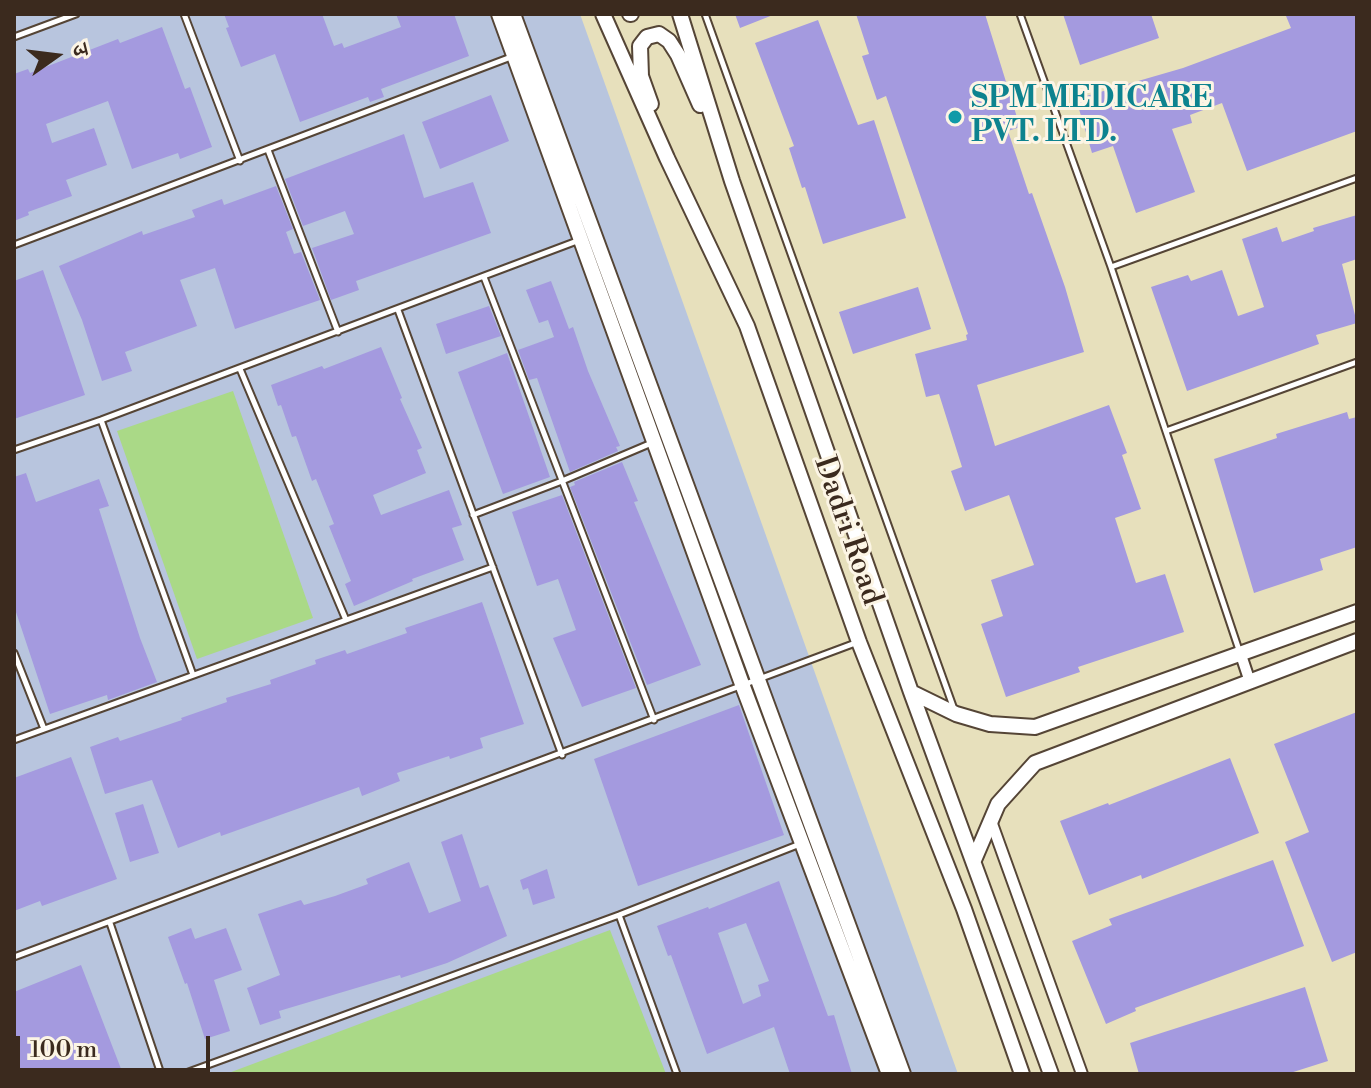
<!DOCTYPE html>
<html>
<head>
<meta charset="utf-8">
<style>
	body { margin:0 }
	#map { position:relative; width:1371px; height:1088px; overflow:hidden; background:#e7e0bc; font-family:"Libre Bodoni","Noto Serif Devanagari",serif }
	canvas { display:block }
	.frame { position:absolute; inset:0; border:16px solid #3b2a1e; pointer-events:none }
	.north { position:absolute; left:16px; top:16px; width:80px; height:80px; -webkit-text-stroke:6px #fcf5e5; paint-order:stroke; rotate:76deg; font-size:22px; font-weight:700; line-height:32px; text-align:center; color:#3b2a1e }
	.north::after { content:''; display:block; margin:auto; width:28px; height:36px; background:#3b2a1e; clip-path:polygon(50% 0,100% 100%,50% 72%,0 100%) }
	.scale { position:absolute; left:16px; top:1036px; width:194px; height:36px; box-sizing:border-box; border:4px solid #3b2a1e; border-top:0; padding-left:10px; font-size:24px; line-height:28px; white-space:nowrap; color:#3b2a1e; -webkit-text-stroke:6px #fcf5e5; paint-order:stroke }
</style>
</head>
<body>
<div id="map">
<canvas width="1371" height="1088"></canvas>
<div class="frame"></div>
<div class="north">उ</div>
<div class="scale">100 m</div>
</div>
<script>
const context = document.querySelector('canvas').getContext('2d');
context.lineJoin = 'round';
function fill(path, color) { context.fillStyle = color; context.fill(path, 'evenodd'); }
const shape = rows => new Path2D(rows.map(r => 'M' + r).join(''));
function trace(path, color, width, dash) { context.strokeStyle = color; context.lineWidth = width; context.lineCap = dash ? 'butt' : 'round'; context.setLineDash(dash || []); context.stroke(path); }
function drawText(font, color, halo, rows, align = 'center') {
  context.font = font + ' "Libre Bodoni",serif'; context.lineWidth = 6; context.setLineDash([]); context.textBaseline = 'middle'; context.strokeStyle = halo; context.fillStyle = color; for (const [text, x, y, turn = 0] of rows) {
    context.save(); context.translate(x, y); context.rotate((+turn || 0) * Math.PI / 180); context.textAlign = isNaN(turn) ? turn : align; if (halo) context.strokeText(text, 0, 0); context.fillText(text, 0, 0); context.restore();
  }
}
const industrial = shape([
	[14,14,580,14,958,1074,14,1074]
]);
const green = shape([
	[233,391,313,618,197,659,117,431],
	[610,930,666,1074,226,1074]
]);
const building = shape([
	[224,14,322,14,334,46,342,43,344,48,401,27,396,14,454,14,469,56,381,89,384,97,370,102,368,97,300,122,275,54,241,67,226,28,229,27],
	[735,14,773,14,773,15,740,28],
	[856,14,985,14,1020,127,1008,131,1029,194,1032,193,1065,287,1084,352,977,385,995,446,1109,405,1127,453,1122,455,1141,509,1115,518,1136,583,1165,574,1184,632,1078,667,1080,672,1006,697,981,624,1003,616,991,580,1034,565,1009,495,965,511,951,471,962,467,939,394,926,397,915,354,967,340,966,335,968,334,886,96,877,100,862,56,869,54],
	[1063,14,1151,14,1159,38,1080,65],
	[1293,14,1357,14,1357,131,1247,171,1222,103,1190,115,1192,123,1172,129,1195,192,1136,213,1113,146,1092,153,1076,99,1183,68,1291,28,1286,16],
	[818,20,858,125,874,120,906,218,823,244,805,187,802,188,789,148,794,146,755,43],
	[162,27,185,89,190,87,212,147,180,159,178,153,132,169,108,101,46,124,52,143,94,128,107,165,66,180,72,196,28,212,29,215,14,221,14,74,28,69,30,73,118,39,120,43],
	[491,95,509,141,440,169,422,122],
	[404,134,424,198,473,182,491,233,356,281,359,290,331,300,312,248,354,234,345,211,303,226,285,179],
	[276,186,293,229,286,232,294,254,301,252,320,300,235,329,215,268,180,280,197,326,125,352,132,371,102,381,82,320,59,266,142,231,143,235,195,217,192,210,222,199,224,205],
	[1357,215,1357,259,1342,264,1357,323,1316,335,1319,344,1187,391,1151,287,1188,275,1191,281,1222,270,1238,316,1264,307,1242,239,1277,227,1282,242,1314,231,1313,228],
	[43,270,85,395,14,419,14,281],
	[551,281,569,329,573,327,588,371,620,446,616,447,618,451,570,472,537,378,529,380,518,350,554,337,548,320,539,323,526,290],
	[918,287,931,329,853,354,839,312],
	[489,306,501,336,446,354,436,324],
	[381,347,402,398,400,399,422,448,417,450,426,473,373,495,381,515,449,490,462,525,452,528,464,560,412,579,413,581,354,606,345,584,351,581,329,526,334,524,316,479,312,481,296,436,292,437,281,405,278,406,271,385,322,366,324,369],
	[507,353,550,477,503,494,458,372],
	[1347,412,1349,419,1357,417,1357,547,1320,559,1323,570,1254,593,1214,459,1277,438,1276,434],
	[622,462,638,501,634,502,701,665,647,685,570,487,575,485,574,482],
	[26,473,36,502,99,479,109,506,99,509,140,638,157,682,108,700,107,695,50,714,14,606,14,477],
	[562,495,636,688,582,707,553,638,576,630,558,579,537,586,512,512],
	[482,602,524,724,480,738,483,748,450,759,449,756,397,773,400,781,362,796,359,787,221,836,220,832,178,848,152,780,105,794,90,747,118,737,120,741,182,720,181,718,227,702,226,698,271,684,270,680,316,664,315,660,345,650,347,654,407,633,405,628],
	[739,705,784,835,638,886,594,759],
	[1357,712,1357,952,1332,962,1285,842,1309,832,1274,744],
	[71,757,117,879,42,906,40,901,14,911,14,778],
	[1230,758,1259,833,1142,879,1141,875,1089,895,1060,821,1108,803,1109,805],
	[143,804,159,853,130,862,115,813],
	[462,834,480,888,488,885,507,936,447,963,401,978,400,975,279,1011,281,1018,260,1025,247,988,280,975,258,914,301,900,304,905,335,896,368,884,366,879,409,862,429,913,461,901,441,842],
	[1273,860,1304,946,1135,1008,1136,1011,1106,1024,1072,941,1112,925,1109,919],
	[547,869,555,898,533,905,528,888,523,890,520,880],
	[779,881,828,1016,834,1015,852,1074,790,1074,774,1027,707,1054,671,955,668,956,657,926,708,907,709,909],
	[746,923,769,981,758,985,761,996,743,1004,718,933],
	[191,928,195,939,226,928,242,970,214,980,230,1031,205,1039,187,983,185,984,168,937],
	[81,965,123,1074,14,1074,14,992],
	[1305,987,1328,1061,1287,1074,1139,1074,1130,1043]
]);
const lane = shape([
	[184,14,240,161],
	[705,14,954,709],
	[1020,14,1111,267,1239,650],
	[14,37,76,14],
	[268,150,338,332],
	[14,245,511,57],
	[1111,267,1357,178],
	[484,277,654,720],
	[398,310,562,755],
	[240,369,346,620],
	[101,420,193,675],
	[1166,431,1357,362],
	[14,450,101,420,577,241],
	[473,515,562,481,654,442],
	[14,653,44,729],
	[14,740,493,567],
	[619,915,677,1074],
	[110,923,161,1074],
	[14,957,858,642],
	[183,1074,619,915,800,844]
]);
const street = shape([
	[1241,655,1250,682],
	[991,821,1082,1074]
]);
const secondary = shape([
	[499,14,742,684,889,1074],
	[513,14,903,1074],
	[603,14,667,158,747,326,859,642,964,909,1022,1074],
	[630,14,631,14],
	[680,14,732,181,911,692,1051,1074],
	[651,104,641,76,640,46,647,37,659,34,669,41,678,55,700,105],
	[911,692,956,714,990,724,1035,727,1357,612],
	[974,860,998,804,1035,763,1357,641]
]);
const markers = [
	[955,117,8,"#0f9aa8"]
];
const cultureNames = [
	["SPM MEDICARE",971,100],
	["PVT. LTD.",971,134]
];
const streetNames = [
	["Dadri Road",847,531,71]
];
fill(industrial, '#b8c5de');
fill(green, '#aad987');
fill(building, '#a49adf');
trace(lane, '#554536', 9);
trace(street, '#554536', 14);
trace(secondary, '#554536', 18);
trace(lane, '#fff', 5);
trace(street, '#fff', 10);
trace(secondary, '#fff', 14);
for (const [x, y, r, color] of markers) { const dot = new Path2D(); dot.arc(x, y, r, 0, 2 * Math.PI); context.fillStyle = color; context.fill(dot); trace(dot, '#fcf5e5', 3); }
drawText('bold 30px', '#0d838f', '#fcf5e5', cultureNames, 'left');
drawText('30px', '#3b2a1e', '#fcf5e5', streetNames);
</script>
</body>
</html>
